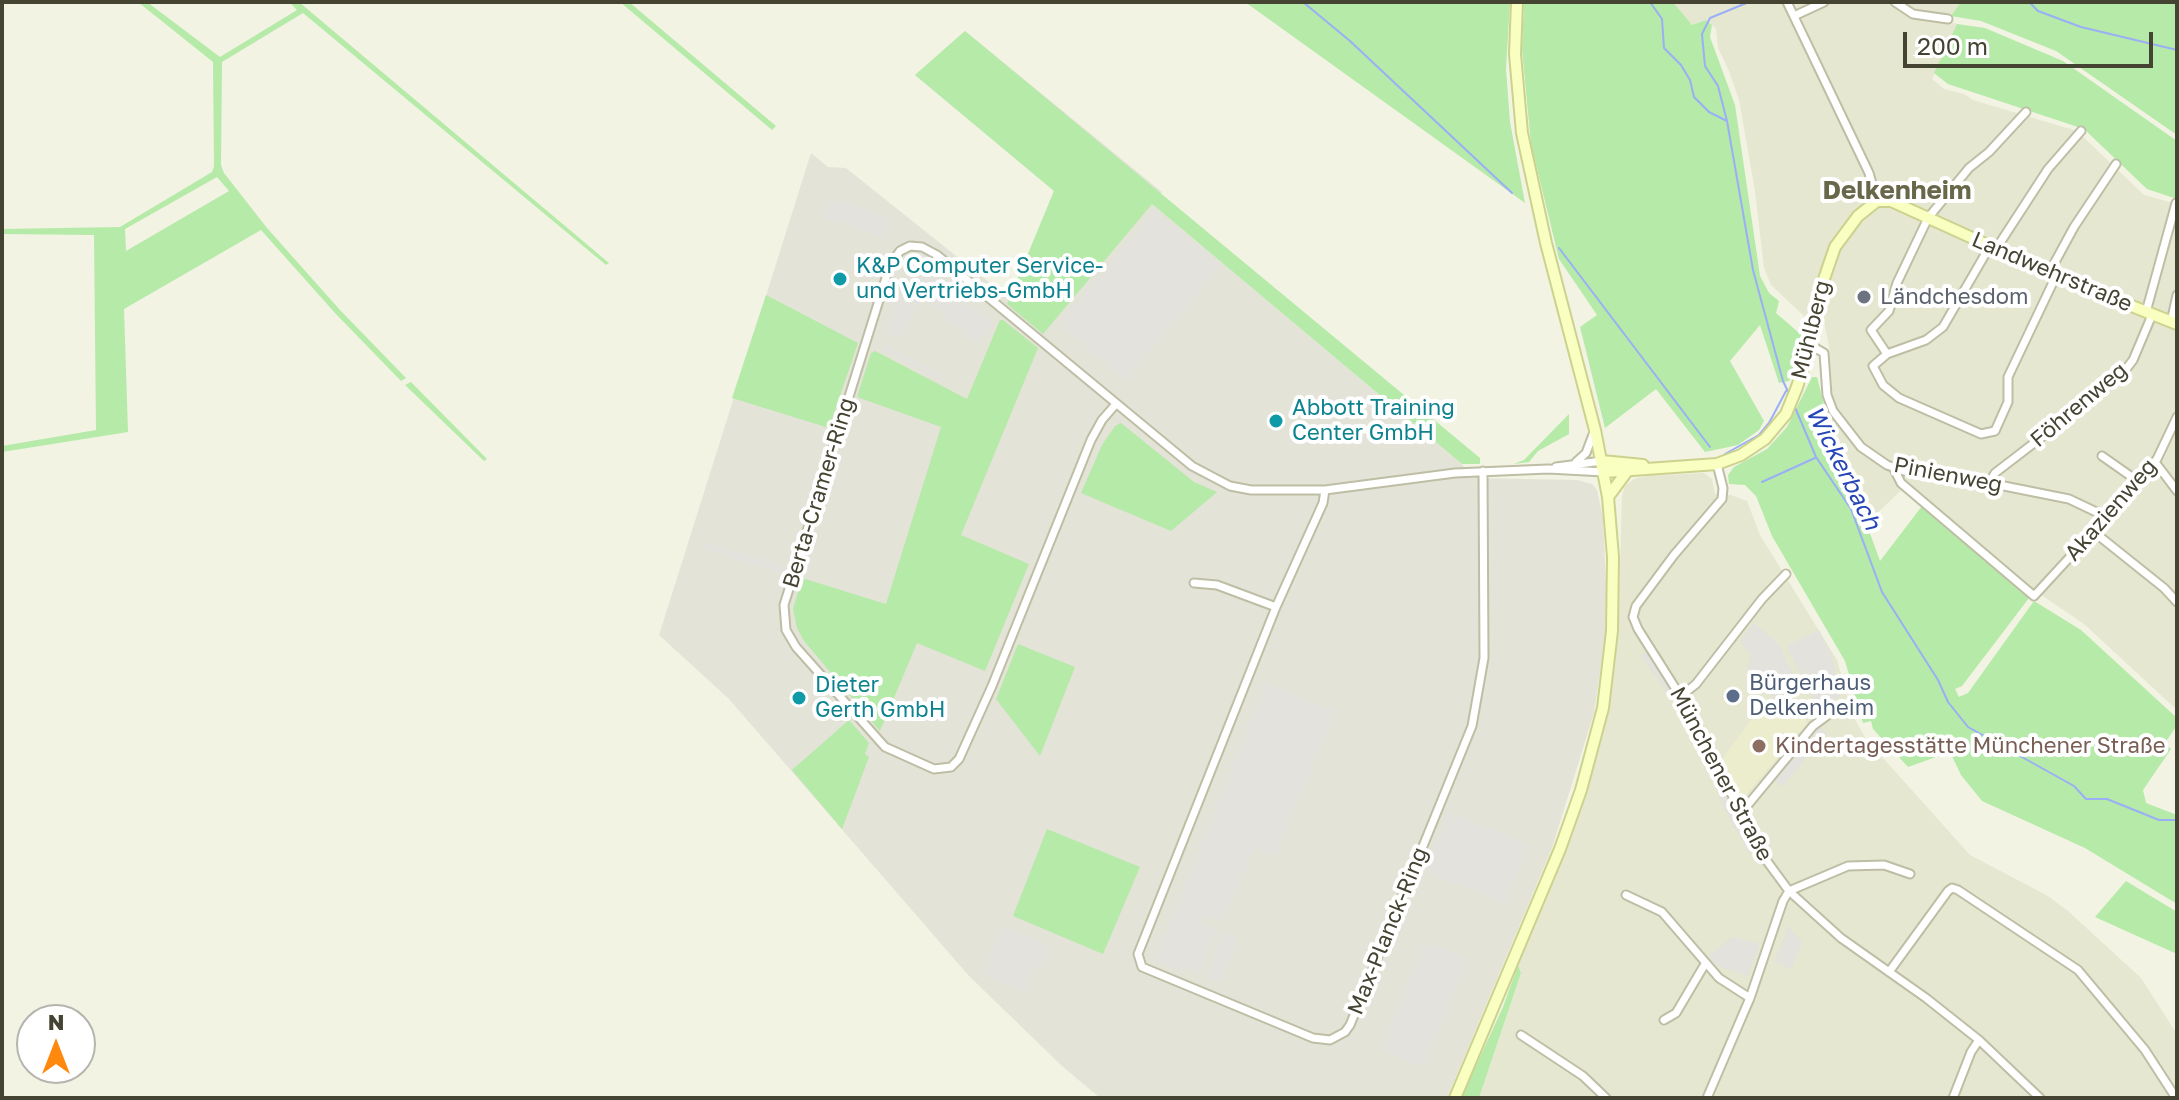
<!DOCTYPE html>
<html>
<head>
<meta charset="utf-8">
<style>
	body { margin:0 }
	#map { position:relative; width:2179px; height:1100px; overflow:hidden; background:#f2f3e3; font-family:"Golos Text",sans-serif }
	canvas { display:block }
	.frame { position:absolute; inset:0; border:4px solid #454433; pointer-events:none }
	.north { position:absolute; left:16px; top:1004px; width:80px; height:80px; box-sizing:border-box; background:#fff; border:2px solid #b5b4ad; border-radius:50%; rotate:0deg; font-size:22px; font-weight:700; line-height:32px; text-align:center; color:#454433 }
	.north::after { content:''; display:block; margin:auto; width:28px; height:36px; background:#ff880e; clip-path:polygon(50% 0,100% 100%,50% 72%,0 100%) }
	.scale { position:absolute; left:1903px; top:32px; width:250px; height:36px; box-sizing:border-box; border:4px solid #454433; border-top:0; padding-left:10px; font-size:24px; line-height:28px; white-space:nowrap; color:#454433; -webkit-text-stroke:6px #fff; paint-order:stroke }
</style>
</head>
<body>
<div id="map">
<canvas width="2179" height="1100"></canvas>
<div class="frame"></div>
<div class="north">N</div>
<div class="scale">200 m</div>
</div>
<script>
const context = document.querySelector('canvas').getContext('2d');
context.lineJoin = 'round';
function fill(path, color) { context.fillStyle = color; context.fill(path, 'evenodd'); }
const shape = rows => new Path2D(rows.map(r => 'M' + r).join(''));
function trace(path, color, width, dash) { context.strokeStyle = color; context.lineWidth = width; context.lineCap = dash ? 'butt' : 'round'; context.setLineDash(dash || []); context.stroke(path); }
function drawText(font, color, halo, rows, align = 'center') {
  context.font = font + ' "Golos Text",sans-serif'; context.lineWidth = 8; context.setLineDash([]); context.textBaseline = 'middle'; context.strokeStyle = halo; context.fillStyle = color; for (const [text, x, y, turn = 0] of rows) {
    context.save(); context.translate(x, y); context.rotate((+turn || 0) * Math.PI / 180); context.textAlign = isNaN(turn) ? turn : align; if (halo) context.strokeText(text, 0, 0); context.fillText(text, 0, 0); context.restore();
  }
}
const residential = shape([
	[1673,2,1961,2,1951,16,1950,22,1957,24,1932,79,1944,89,1964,94,1973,100,2077,131,2144,195,2177,204,2177,710,2084,624,2031,588,2027,588,1908,484,1873,517,1863,514,1813,432,1812,411,1833,401,1829,347,1824,321,1805,317,1771,285,1764,268,1755,191,1739,100,1729,71,1718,48,1716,29,1706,20,1692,25],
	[1704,473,1712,479,1715,494,1731,495,1747,501,1760,535,1837,660,1853,716,1866,739,1970,855,2048,896,2068,911,2141,978,2177,1034,2177,1098,1479,1098,1521,973,1518,965,1574,829,1605,727,1618,639,1622,495,1625,486,1634,479,1646,476]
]);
const industrial = shape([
	[965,31,1162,192,1153,205,1462,464,1471,478,1577,480,1592,484,1597,490,1603,518,1606,586,1605,638,1594,713,1552,848,1447,1098,1100,1098,1062,1066,969,976,729,699,659,635,811,153,828,167,846,168,1010,299,1054,191,915,75]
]);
const education = shape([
	[1795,698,1807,723,1746,795,1738,792,1723,758,1757,712]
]);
const green = shape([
	[138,2,147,2,220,57,297,10,289,2,299,2,609,263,606,265,303,13,222,62,221,165,224,173,267,228,340,310,406,378,401,381,335,313,261,230,124,309,128,432,2,452,2,446,96,430,94,235,2,234,2,229,120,227,212,172,214,166,213,62],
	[217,177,229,191,126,251,125,229],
	[620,2,629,2,776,126,772,130],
	[1245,2,1510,2,1506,69,1510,122,1525,203],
	[1524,2,1673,2,1692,25,1706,20,1712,25,1710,37,1735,105,1760,276,1769,293,1779,301,1776,313,1798,332,1800,324,1806,330,1792,377,1789,381,1779,383,1760,325,1730,361,1764,421,1759,430,1738,445,1705,452,1656,389,1605,428,1580,327,1597,315,1559,259,1531,144,1522,49],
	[1961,2,2177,2,2177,135,2056,51,1981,21,1951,16],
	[1957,24,1985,28,2063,61,2177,141,2177,199,2147,189,2084,129,1948,84,1934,73],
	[965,31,1480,458,1480,464,1462,464,1152,204,1043,334,1007,304,1054,191,915,75],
	[766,295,858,343,829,428,732,398],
	[1000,320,1003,320,1038,348,961,535,1029,564,985,671,917,643,880,731,804,641,797,628,793,609,802,578,886,604,941,427,857,397,871,353,875,351,967,399],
	[1812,377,1817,377,1824,405,1812,411,1813,432,1863,514,1880,561,1922,506,2029,598,1962,686,1955,689,1959,697,1968,693,2034,601,2081,630,2177,718,2177,725,2165,743,2171,749,2143,790,2146,803,2177,815,2177,904,2085,848,1982,801,1961,775,1950,752,1908,767,1873,729,1871,721,1863,723,1845,661,1772,536,1756,496,1745,485,1729,484,1728,475,1734,467,1767,449,1787,427],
	[411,382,487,459,484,461,405,385],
	[1569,414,1569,434,1538,451,1529,462,1514,464,1524,460],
	[1121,423,1194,482,1217,492,1171,531,1081,493,1102,445,1115,426],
	[1018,644,1075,667,1040,756,996,699],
	[849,720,869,743,865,754,869,757,842,829,792,770],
	[1047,829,1140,867,1103,954,1013,916],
	[2126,881,2177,912,2177,954,2095,917],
	[1518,965,1521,973,1479,1098,1461,1098,1503,1007]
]);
const parking = shape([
	[829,197,891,217,883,237,824,218],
	[1155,209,1221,265,1126,381,1059,324],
	[919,263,994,325,977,344,922,298,901,338,886,333,903,283],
	[886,345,943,374,939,380,883,350],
	[706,543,784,566,782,573,704,550],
	[1753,623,1777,642,1803,692,1776,702,1768,685,1747,668,1751,655,1740,642],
	[1819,630,1831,653,1840,696,1820,711,1786,646],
	[1646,652,1681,701,1701,737,1756,851,1750,854,1728,816,1695,741,1675,705,1641,656],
	[1265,683,1335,711,1276,857,1254,849,1224,923,1205,916,1182,972,1153,961],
	[1819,727,1827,734,1782,787,1774,780],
	[1448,812,1529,844,1505,903,1425,872],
	[1203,924,1217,929,1199,974,1185,968],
	[1002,926,1051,945,1041,970,1035,967,1025,992,982,975],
	[1789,926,1802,943,1791,969,1774,962],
	[1224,932,1238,938,1220,982,1206,976],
	[1732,937,1760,944,1748,976,1712,964,1707,958],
	[1424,941,1468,959,1424,1067,1380,1050]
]);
const stream = shape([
	[1303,2,1350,41,1512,193],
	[1650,2,1662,19,1664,48,1681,65,1690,80,1694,97,1709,112,1727,121],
	[1749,2,1710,18,1702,34,1705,66,1718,86,1727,121,1753,270,1783,381,1790,396],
	[2029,2,2038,11,2081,27,2177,50],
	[1559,248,1710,447],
	[1794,405,1816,457,1851,509,1882,592,1938,680,1948,702,1968,727,2074,786,2086,799,2107,799,2159,820,2177,820],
	[1725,454,1759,435,1769,423,1786,391],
	[1762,482,1815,458]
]);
const minor = shape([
	[1787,2,1869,173,1877,201],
	[1895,2,1913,14,1948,19],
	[1794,16,1824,2],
	[1990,246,1943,327,1926,340,1887,354,1873,366,1883,385,1899,398,1981,434,1995,431,2008,402,2008,377,2056,276],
	[1996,249,2048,169,2081,131],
	[2049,273,2074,227,2116,164],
	[2146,312,2176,203],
	[2171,322,2177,295],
	[1810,345,1824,353,1827,395,1833,411,1861,447,1887,465,1904,471,1989,483,2069,499,2109,518],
	[1887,354,1871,330,1889,311,1897,283,1928,218,1969,168,1989,152,2026,112],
	[1116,404,1102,420,1091,440,992,686,959,759,951,767,934,769,885,747,796,647,786,630,784,605,890,265,900,251,910,246,922,247,937,255,1192,466,1230,486,1251,490,1325,490,1455,473,1548,469,1604,472],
	[2102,456,2139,482],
	[1576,462,1586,453,1594,432],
	[2155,462,2177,491],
	[1717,464,1723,488,1722,499,1674,555,1636,606,1633,617,1638,629,1691,713,1761,853,1789,891,1841,938,1926,998,1979,1040,2040,1098],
	[1556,467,1602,461],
	[1894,469,1901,483,2034,596,2139,482,2157,459,2177,417],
	[1989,483,1995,473,2120,377,2133,360,2152,315],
	[1325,490,1323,503,1276,607,1138,954,1142,967,1313,1038,1330,1040,1345,1032,1350,1025,1472,726,1484,658,1483,471],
	[2094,532,2164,588,2177,602],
	[1194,583,1217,585,1276,607],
	[1681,696,1696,684,1762,599,1786,574],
	[1739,812,1746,807,1813,726,1840,706],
	[1626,895,1662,912,1719,978,1750,998],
	[1889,972,1948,891,1952,888,1958,890,2078,970,2145,1050,2176,1098],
	[1664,1020,1676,1013,1705,964],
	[1521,1035,1583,1076,1606,1098],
	[1707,1098,1750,998,1783,901,1789,891,1848,866,1884,865,1910,874],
	[1953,1098,1971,1052,1979,1040]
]);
const secondary = shape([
	[1602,461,1643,465],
	[1604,472,1717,464,1741,455,1765,439,1786,414,1797,387,1810,345,1823,282,1835,247,1858,216,1877,201,1891,201,2056,276,2177,324],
	[1608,497,1628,470],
	[1455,1098,1560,849,1581,790,1603,708,1612,631,1613,557,1608,497,1595,430,1546,243,1522,133,1515,54,1517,2]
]);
const markers = [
	[840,279,8,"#0f9aa8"],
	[1864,297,8,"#6b7280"],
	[1276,421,8,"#0f9aa8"],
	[1733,696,8,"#5c6f8a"],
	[799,698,8,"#0f9aa8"],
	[1759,746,8,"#8d6e63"]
];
const cultureNames = [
	["K&P Computer Service-",856,266],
	["und Vertriebs-GmbH",856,291],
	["Abbott Training",1292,408],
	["Center GmbH",1292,433],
	["Dieter",815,685],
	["Gerth GmbH",815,710]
];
const streetNames = [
	["Landwehrstraße",2052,272,23],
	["Mühlberg",1811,330,-76],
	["Föhrenweg",2079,405,-40],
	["Pinienweg",1948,475,11],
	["Berta-Cramer-Ring",819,493,-73],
	["Akazienweg",2111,510,-49],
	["Münchener Straße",1721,774,62],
	["Max-Planck-Ring",1388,931,-68]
];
const worshipNames = [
	["Ländchesdom",1880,297]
];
const serviceNames = [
	["Bürgerhaus",1749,683],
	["Delkenheim",1749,708]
];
const educationNames = [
	["Kindertagesstätte Münchener Straße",1775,746]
];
const waterNames = [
	["Wickerbach",1843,468,63]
];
const quarterNames = [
	["Delkenheim",1897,191]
];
fill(residential, '#e6e7d1');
fill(industrial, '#e4e3d8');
fill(education, '#ebedcc');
fill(green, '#b5eaa8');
fill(parking, '#e3e2dc');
trace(stream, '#9aaff5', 2);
trace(minor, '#bebea5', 11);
trace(secondary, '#ccd28d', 14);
trace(minor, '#fff', 7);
trace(secondary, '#f8ffc1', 10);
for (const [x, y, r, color] of markers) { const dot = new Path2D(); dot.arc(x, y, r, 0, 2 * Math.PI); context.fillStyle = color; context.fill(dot); trace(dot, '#fff', 3); }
drawText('22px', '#0d838f', '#fff', cultureNames, 'left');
drawText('22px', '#454433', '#fff', streetNames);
drawText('22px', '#5b616d', '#fff', worshipNames, 'left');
drawText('22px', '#4e5e75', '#fff', serviceNames, 'left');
drawText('22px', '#785e54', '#fff', educationNames, 'left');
drawText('italic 24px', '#2646b7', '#fff', waterNames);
drawText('bold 26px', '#686749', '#fff', quarterNames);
</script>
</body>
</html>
